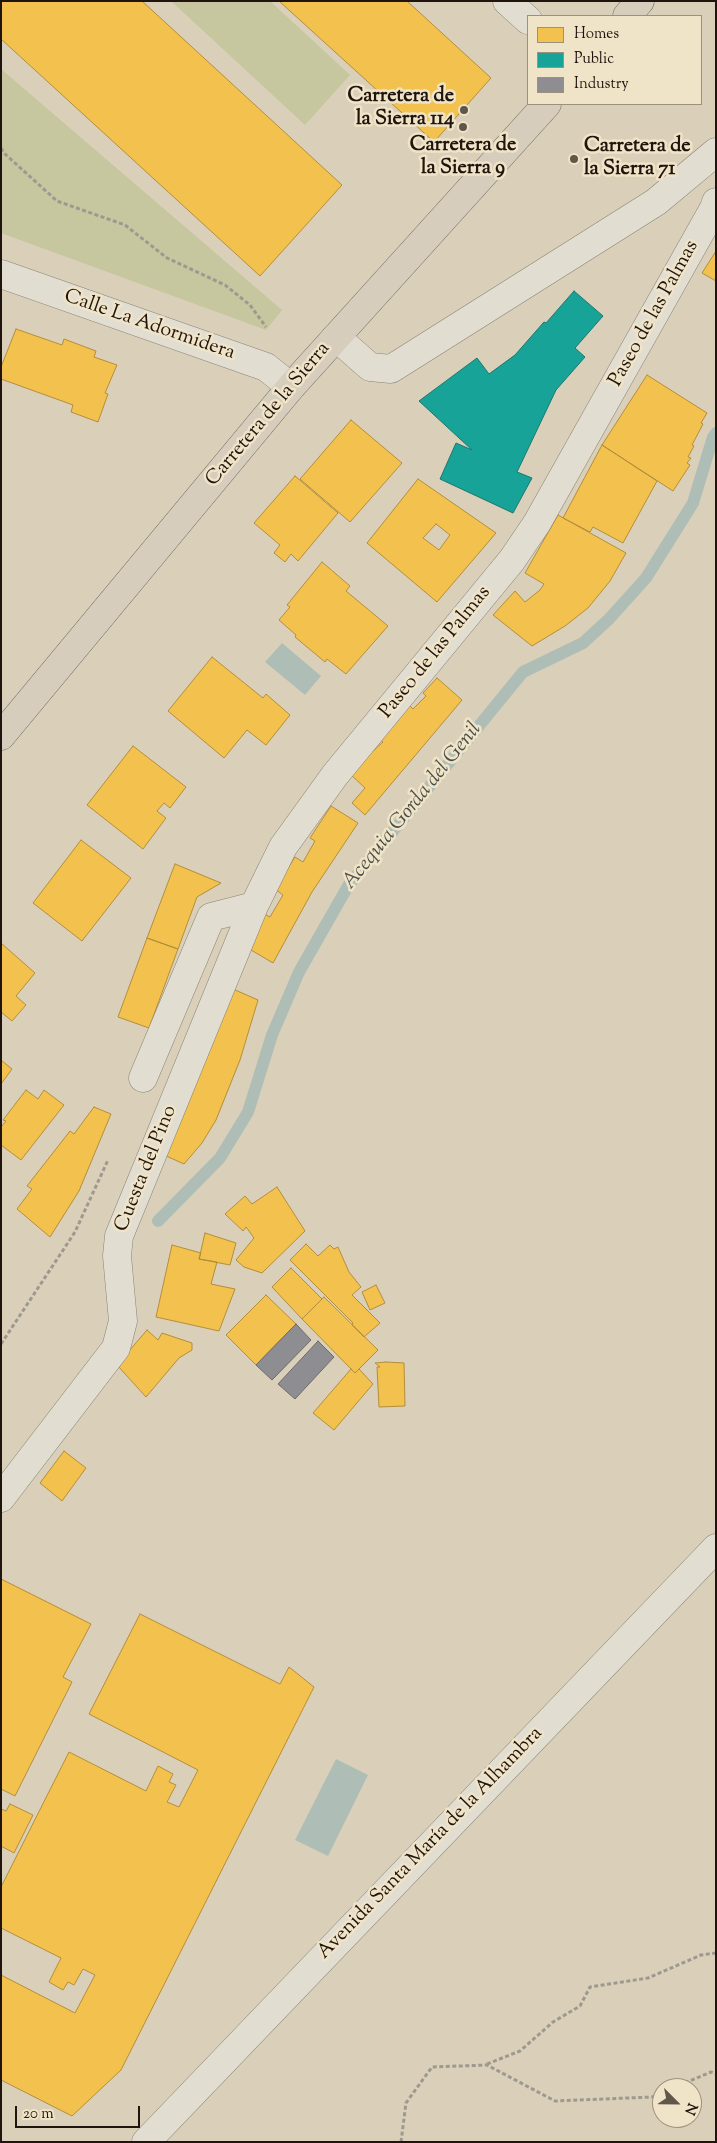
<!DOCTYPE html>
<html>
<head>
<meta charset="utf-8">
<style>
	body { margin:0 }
	#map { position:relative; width:717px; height:2143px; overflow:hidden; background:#dad0b9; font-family:"Sorts Mill Goudy",serif }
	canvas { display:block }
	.frame { position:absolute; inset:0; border:2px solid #20140e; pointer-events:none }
	.legend { position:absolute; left:527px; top:15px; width:175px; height:90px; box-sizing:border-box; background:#f0e4c8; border:1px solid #9d917e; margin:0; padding:6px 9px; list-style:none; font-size:15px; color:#20140e }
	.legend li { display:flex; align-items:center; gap:10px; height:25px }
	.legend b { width:25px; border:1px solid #9d917e }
	.north { position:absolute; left:652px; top:2078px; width:50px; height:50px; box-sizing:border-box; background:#f0e4c8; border:1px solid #9d917e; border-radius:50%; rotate:113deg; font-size:14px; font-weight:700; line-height:20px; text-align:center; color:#20140e }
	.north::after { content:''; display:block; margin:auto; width:18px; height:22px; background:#61564a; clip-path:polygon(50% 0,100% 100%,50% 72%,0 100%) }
	.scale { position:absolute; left:15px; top:2106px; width:125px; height:22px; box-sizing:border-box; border:2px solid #20140e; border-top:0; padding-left:6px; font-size:15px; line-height:18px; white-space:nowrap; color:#20140e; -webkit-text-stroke:4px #f0e4c8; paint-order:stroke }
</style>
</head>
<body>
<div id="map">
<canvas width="717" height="2143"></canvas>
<div class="frame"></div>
<ul class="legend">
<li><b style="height:14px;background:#f2c14e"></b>Homes</li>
<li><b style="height:14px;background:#17a398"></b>Public</li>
<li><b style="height:14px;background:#8d8d92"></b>Industry</li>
</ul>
<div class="north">N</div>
<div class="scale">20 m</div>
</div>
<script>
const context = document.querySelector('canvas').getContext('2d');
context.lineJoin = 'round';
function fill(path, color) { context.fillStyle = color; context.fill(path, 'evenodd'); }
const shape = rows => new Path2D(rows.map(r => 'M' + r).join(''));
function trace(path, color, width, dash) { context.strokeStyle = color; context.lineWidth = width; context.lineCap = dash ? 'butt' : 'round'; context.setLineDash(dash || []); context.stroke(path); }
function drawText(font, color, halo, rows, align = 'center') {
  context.font = font + ' "Sorts Mill Goudy",serif'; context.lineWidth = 5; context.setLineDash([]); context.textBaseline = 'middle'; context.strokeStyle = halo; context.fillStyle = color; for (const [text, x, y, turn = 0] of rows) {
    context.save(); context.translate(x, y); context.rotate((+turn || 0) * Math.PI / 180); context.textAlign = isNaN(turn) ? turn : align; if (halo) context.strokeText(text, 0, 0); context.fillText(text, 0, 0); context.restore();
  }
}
const green = shape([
	[171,1,270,1,350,75,305,125],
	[1,69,282,310,266,330,1,233]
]);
const water = shape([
	[282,643,321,676,305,695,265,662],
	[336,1759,368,1775,328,1856,295,1840]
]);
const homes = shape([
	[1,1,142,1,342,185,260,276,1,39,1,1],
	[279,1,407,1,491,78,434,142,279,1],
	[716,251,716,281,702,273,716,251],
	[16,329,62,345,64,339,96,351,94,357,117,365,105,393,108,394,98,422,71,412,73,405,1,379,1,367,16,329],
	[647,375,707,413,701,423,703,424,692,445,694,446,688,457,691,458,687,463,690,465,673,491,602,445,647,375],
	[351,420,402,463,350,522,300,479,351,420],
	[602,445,657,481,623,543,593,527,590,532,563,518,602,445],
	[295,476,338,513,298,561,291,554,285,562,274,553,280,545,254,523,295,476],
	[418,479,496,533,437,602,367,543,418,479],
	[436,524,450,535,439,550,423,538,436,524],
	[558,515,626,553,610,581,588,608,565,626,532,646,493,615,515,591,525,602,540,590,544,584,525,573,558,515],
	[322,562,350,586,346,591,388,626,346,674,327,659,325,662,295,637,296,635,279,620,290,607,287,605,322,562],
	[212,657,263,698,266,694,290,715,266,745,247,730,224,758,168,711,212,657],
	[437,678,462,700,365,815,352,803,365,788,349,773,383,742,378,738,408,704,413,709,426,696,423,693,437,678],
	[133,746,186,787,170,808,164,803,157,811,166,818,143,849,87,805,133,746],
	[331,806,358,823,312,892,273,963,246,947,261,912,270,917,283,895,275,889,295,857,303,862,315,841,310,838,331,806],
	[81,840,131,878,82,941,33,903,81,840],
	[175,864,221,883,197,897,178,949,147,938,175,864],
	[147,938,178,949,149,1028,118,1017,147,938],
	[1,943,35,973,16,996,26,1005,12,1021,1,1012,1,943],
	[233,989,258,1000,240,1060,216,1120,202,1143,184,1164,164,1155,233,989],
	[1,1060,12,1069,1,1084,1,1060],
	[26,1090,38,1099,44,1090,64,1105,21,1160,1,1145,1,1127,6,1121,3,1120,26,1090],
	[94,1107,111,1114,79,1191,50,1237,17,1209,32,1189,27,1186,70,1131,74,1134,94,1107],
	[277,1187,305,1231,262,1273,244,1267,236,1260,254,1238,246,1227,243,1231,225,1214,245,1196,252,1204,277,1187],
	[205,1233,236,1243,230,1265,199,1259,205,1233],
	[306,1244,318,1256,330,1245,334,1249,338,1247,349,1272,361,1287,352,1295,380,1323,364,1337,352,1325,353,1323,290,1260,306,1244],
	[172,1245,201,1253,199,1259,217,1262,211,1284,235,1289,219,1331,156,1317,172,1245],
	[291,1268,322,1299,302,1319,272,1287,291,1268],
	[376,1285,385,1303,370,1310,362,1292,376,1285],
	[266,1295,296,1324,256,1365,226,1335,266,1295],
	[324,1297,378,1350,355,1373,302,1319,324,1297],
	[147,1330,158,1340,162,1333,192,1343,192,1350,179,1358,146,1397,117,1365,147,1330],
	[386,1362,404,1363,405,1406,379,1407,377,1367,380,1367,375,1363,386,1362],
	[351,1369,355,1373,359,1369,373,1384,334,1430,313,1413,351,1369],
	[64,1451,86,1468,62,1501,40,1483,64,1451],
	[1,1579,91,1624,63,1677,72,1682,15,1796,1,1789,1,1579],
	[140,1614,280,1684,289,1667,314,1687,121,2070,72,2116,1,2080,1,1975,75,2013,95,1975,83,1969,74,1985,68,1982,63,1990,49,1982,61,1958,1,1928,1,1887,69,1752,146,1791,158,1766,160,1767,173,1774,169,1782,176,1785,167,1802,179,1807,198,1770,89,1714,140,1614],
	[10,1804,33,1815,14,1853,1,1846,1,1809,6,1811,10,1804]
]);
const public = shape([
	[574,291,603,316,575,348,585,357,556,390,517,472,532,478,513,513,440,479,456,443,472,450,419,401,477,358,489,374,515,355,544,322,546,323,574,291]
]);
const industry = shape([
	[296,1324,311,1340,272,1380,256,1365,296,1324],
	[318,1341,334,1357,295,1399,278,1384,318,1341]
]);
const stream = shape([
	[158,1221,220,1158,248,1112,272,1035,299,972,348,886,523,672,583,643,609,619,646,578,693,503,713,437,716,433]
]);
const path = shape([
	[1,148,5,154,57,201,125,225,167,258,225,285,250,305,266,327],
	[1,1344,75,1232,108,1160],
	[487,2064,520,2051,553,2022,580,2006,590,1987,648,1978,701,1955,716,1953],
	[673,2088,711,2072,716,2074],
	[401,2142,406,2103,432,2067,487,2065,555,2101,652,2097,662,2093]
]);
const minor = shape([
	[507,1,528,20],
	[1,274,266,367,291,387],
	[143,1078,211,917,254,906],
	[1,1498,116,1348,123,1321,117,1256,119,1236,254,906,283,847,335,775,512,560,537,523,714,208,716,202]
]);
const tertiary = shape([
	[336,337,370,367,391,369,656,202,716,152],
	[146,2142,716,1548]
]);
const primary = shape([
	[627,16,640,1],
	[1,736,291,387,547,104]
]);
const markers = [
	[464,110,5,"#61564a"],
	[463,127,5,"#61564a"],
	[574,159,5,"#61564a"]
];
const poiNames = [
	["Carretera de",454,98],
	["la Sierra 114",454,121],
	["Carretera de",463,147,"center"],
	["la Sierra 9",463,170,"center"],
	["Carretera de",584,148,"left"],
	["la Sierra 71",584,171,"left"]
];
const streetNames = [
	["Paseo de las Palmas",655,314,-61],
	["Calle La Adormidera",149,326,19],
	["Carretera de la Sierra",269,415,-50],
	["Paseo de las Palmas",436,653,-51],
	["Cuesta del Pino",147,1169,-68],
	["Avenida Santa María de la Alhambra",431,1844,-46]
];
const waterNames = [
	["Acequia Gorda del Genil",413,807,-51]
];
fill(green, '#c6c69f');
fill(water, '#aebeb6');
fill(homes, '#f2c14e');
trace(homes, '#b38d3b', 1);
fill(public, '#17a398');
trace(public, '#1a786f', 1);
fill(industry, '#8d8d92');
trace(industry, '#6c696a', 1);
trace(stream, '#aebeb6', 12);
trace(minor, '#8a8375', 29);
trace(tertiary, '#8a8375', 29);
trace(primary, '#706a5e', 29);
trace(path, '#9e998f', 3, [4, 2.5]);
trace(minor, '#e2ddd1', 28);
trace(tertiary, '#e2ddd1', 28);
trace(primary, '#d6cdbc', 28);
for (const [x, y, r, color] of markers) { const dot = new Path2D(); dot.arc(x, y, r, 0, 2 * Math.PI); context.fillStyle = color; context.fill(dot); trace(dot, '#f0e4c8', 2); }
drawText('bold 20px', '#20140e', '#f0e4c8', poiNames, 'right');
drawText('20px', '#20140e', '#f0e4c8', streetNames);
drawText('italic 21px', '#4b4d48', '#f0e4c8', waterNames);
</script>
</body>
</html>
